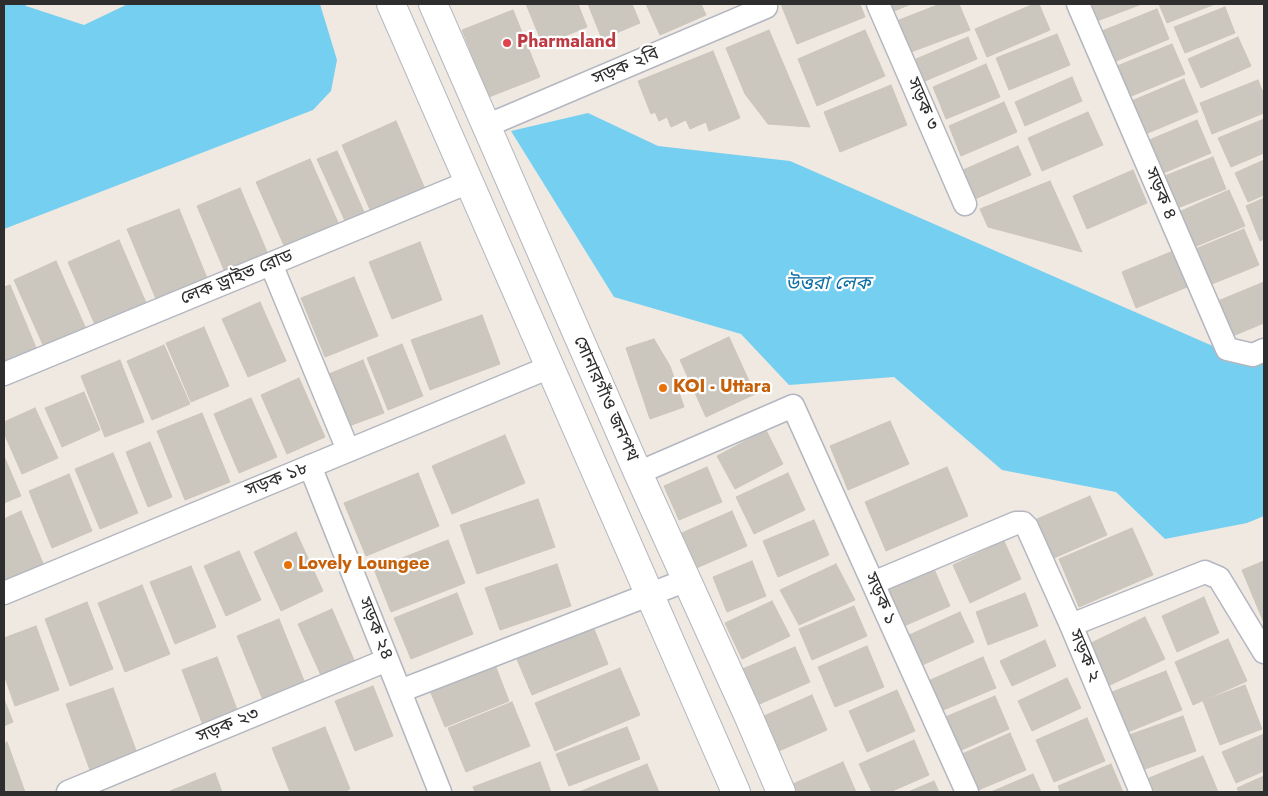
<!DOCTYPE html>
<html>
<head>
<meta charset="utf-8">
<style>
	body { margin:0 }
	#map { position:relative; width:1268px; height:796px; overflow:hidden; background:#efe9e1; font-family:Jost,sans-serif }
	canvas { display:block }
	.frame { position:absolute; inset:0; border:5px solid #2e2e2e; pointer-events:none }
</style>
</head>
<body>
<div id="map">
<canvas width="1268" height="796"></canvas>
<div class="frame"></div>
</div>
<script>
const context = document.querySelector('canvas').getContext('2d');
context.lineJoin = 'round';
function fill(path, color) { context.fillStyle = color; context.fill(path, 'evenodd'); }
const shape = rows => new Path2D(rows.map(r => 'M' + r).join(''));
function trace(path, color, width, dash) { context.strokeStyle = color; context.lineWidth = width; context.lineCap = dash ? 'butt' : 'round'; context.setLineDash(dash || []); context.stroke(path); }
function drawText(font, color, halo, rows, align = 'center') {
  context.font = font + ' Jost,"Noto Sans Bengali",sans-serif'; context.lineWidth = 4.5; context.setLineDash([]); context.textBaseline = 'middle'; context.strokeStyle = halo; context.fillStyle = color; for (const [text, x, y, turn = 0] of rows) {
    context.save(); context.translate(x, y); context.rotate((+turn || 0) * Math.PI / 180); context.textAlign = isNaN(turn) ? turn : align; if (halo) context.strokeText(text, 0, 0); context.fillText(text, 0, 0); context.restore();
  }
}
const water = shape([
	[4,4,25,4,26,6,84,25,128,4,320,4,337,60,331,91,313,110,4,229],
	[588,113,658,146,790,161,1247,361,1264,355,1264,516,1247,523,1165,539,1116,492,1002,470,894,377,789,385,741,334,614,297,511,131]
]);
const building = shape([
	[526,4,578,4,587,27,543,45,526,4],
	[588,4,632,4,640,23,602,39,588,4],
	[646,4,701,4,706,15,660,35,646,4],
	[781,4,860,4,865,17,797,44,781,4],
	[890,4,911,4,894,11,890,4],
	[940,4,959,4,970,30,911,52,899,20,940,4],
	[1034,4,1039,4,1050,30,987,57,975,29,1034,4],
	[1090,4,1142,4,1097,21,1090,4],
	[1159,4,1215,4,1167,23,1159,4],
	[1225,7,1235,33,1185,53,1174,27,1225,7],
	[1157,9,1169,39,1114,62,1102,31,1157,9],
	[513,10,540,77,489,97,462,30,513,10],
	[769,30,810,127,768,124,745,94,726,48,769,30],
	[865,30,885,76,817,106,798,59,865,30],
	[1057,34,1070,65,1009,90,996,58,1057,34],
	[968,37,977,59,925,81,916,59,968,37],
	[1238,37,1251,66,1201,88,1188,59,1238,37],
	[1172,44,1185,74,1129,97,1117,66,1172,44],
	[713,51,740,118,709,131,706,122,690,129,686,120,671,127,667,117,659,121,655,112,651,114,638,81,713,51],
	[986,64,1000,97,946,119,933,87,986,64],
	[1072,77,1082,101,1025,126,1015,102,1072,77],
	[1184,79,1198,112,1143,135,1129,102,1184,79],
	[1258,80,1264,95,1264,113,1212,134,1200,103,1258,80],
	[891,85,907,125,840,152,824,112,891,85],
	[1004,102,1017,132,961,156,949,126,1004,102],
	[1088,112,1103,145,1042,171,1028,138,1088,112],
	[1264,119,1264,153,1231,167,1218,138,1264,119],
	[1197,120,1211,153,1156,176,1142,143,1197,120],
	[396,121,425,189,371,212,342,145,396,121],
	[1018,146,1031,175,975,199,963,170,1018,146],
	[337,151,364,212,345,221,317,159,337,151],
	[1213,157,1226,189,1170,211,1157,179,1213,157],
	[310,159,340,227,286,250,256,182,310,159],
	[1264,160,1264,195,1248,202,1235,173,1264,160],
	[1133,170,1147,203,1087,229,1073,196,1133,170],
	[1050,181,1082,252,988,227,980,209,1050,181],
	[240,188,270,259,227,277,197,206,240,188],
	[1229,190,1245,226,1187,250,1172,215,1229,190],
	[1264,198,1264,239,1260,241,1246,206,1264,198],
	[179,209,207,278,156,299,127,229,179,209],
	[1244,229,1259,265,1202,288,1188,252,1244,229],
	[119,240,150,312,99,334,68,262,119,240],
	[420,242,442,300,392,319,369,262,420,242],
	[1178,249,1192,285,1136,308,1122,272,1178,249],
	[56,261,86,329,44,347,14,280,56,261],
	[354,277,378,336,325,357,301,298,354,277],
	[1264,282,1264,323,1228,338,1213,303,1264,282],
	[10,285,37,350,4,364,4,287,10,285],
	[260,302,286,361,248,377,222,319,260,302],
	[482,315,500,364,430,390,411,340,482,315],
	[204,327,229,386,191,402,166,343,204,327],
	[729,337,755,394,706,417,680,360,729,337],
	[654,339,670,366,684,407,650,419,626,348,654,339],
	[402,344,423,396,388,410,367,358,402,344],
	[164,345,190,404,152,420,127,361,164,345],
	[120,360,144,422,105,437,81,376,120,360],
	[363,360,384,413,349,426,329,374,363,360],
	[299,378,325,437,287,454,261,395,299,378],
	[84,392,100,430,62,447,45,408,84,392],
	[251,398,277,457,239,473,214,414,251,398],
	[35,408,58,458,22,474,4,433,4,422,35,408],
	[202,413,230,482,185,500,157,431,202,413],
	[890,421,909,464,848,490,830,446,890,421],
	[766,430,783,464,735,489,717,456,766,430],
	[505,435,525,483,452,514,432,466,505,435],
	[150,442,172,497,148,507,126,452,150,442],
	[113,453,138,513,100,529,75,469,113,453],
	[4,456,21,496,4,503,4,456],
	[707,467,722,502,679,520,664,486,707,467],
	[947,467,968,516,886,551,865,502,947,467],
	[418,473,439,526,366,556,344,503,418,473],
	[788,473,805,510,754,534,736,497,788,473],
	[69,474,92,531,52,548,29,491,69,474],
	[1090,496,1107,535,1047,561,1030,522,1090,496],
	[538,499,555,547,477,574,460,525,538,499],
	[21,511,45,568,4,582,4,519,21,511],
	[732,511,747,546,692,570,677,535,732,511],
	[814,520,829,555,778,577,763,541,814,520],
	[1132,528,1153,575,1079,607,1059,559,1132,528],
	[296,532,323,591,281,611,254,552,296,532],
	[448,540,465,583,391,612,374,569,448,540],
	[1004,541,1021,579,970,603,953,565,1004,541],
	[239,551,261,600,226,616,204,566,239,551],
	[752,561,766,596,727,612,713,577,752,561],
	[1264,561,1264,623,1242,570,1264,561],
	[557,564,571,606,500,630,485,588,557,564],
	[836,564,855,600,799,625,780,590,836,564],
	[191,566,216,627,175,644,150,582,191,566],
	[934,569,950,606,897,629,881,592,934,569],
	[142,585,170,654,125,672,98,603,142,585],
	[457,593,473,634,411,659,394,618,457,593],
	[1025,593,1038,626,988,645,976,612,1025,593],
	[1204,597,1219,633,1177,652,1162,616,1204,597],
	[772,601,790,636,742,659,725,623,772,601],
	[87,602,113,669,70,686,45,619,87,602],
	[854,606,867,636,812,660,799,629,854,606],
	[332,609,357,667,324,682,298,624,332,609],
	[960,612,974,642,920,666,907,636,960,612],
	[1145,617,1165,659,1108,686,1089,644,1145,617],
	[279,619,307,688,265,705,237,636,279,619],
	[591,621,608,664,532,695,514,652,591,621],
	[36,626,59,690,15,706,4,675,4,638,36,626],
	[1228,639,1247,681,1193,705,1175,662,1228,639],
	[1045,640,1056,666,1012,686,1000,661,1045,640],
	[867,646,884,687,835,707,818,667,867,646],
	[795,647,810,682,755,706,740,670,795,647],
	[217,657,241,720,206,733,182,670,217,657],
	[492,657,509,701,445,727,427,683,492,657],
	[983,657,996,688,941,711,928,681,983,657],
	[620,668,640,715,555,751,535,703,620,668],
	[1166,671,1182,710,1128,732,1112,692,1166,671],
	[1067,678,1081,708,1032,731,1018,701,1067,678],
	[1245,685,1262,729,1220,745,1203,701,1245,685],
	[373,686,393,736,355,751,335,701,373,686],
	[113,688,138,756,91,773,66,704,113,688],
	[897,690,915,731,867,752,849,711,897,690],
	[812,695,827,730,772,754,757,719,812,695],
	[995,696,1009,729,957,752,943,718,995,696],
	[4,699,13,722,4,726,4,699],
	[512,702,530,746,466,772,448,728,512,702],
	[1183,716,1196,751,1142,770,1129,735,1183,716],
	[1087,718,1105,761,1054,782,1036,740,1087,718],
	[325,727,350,789,343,792,290,792,272,748,325,727],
	[627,727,640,759,569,786,556,754,627,727],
	[1010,733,1026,770,976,791,960,755,1010,733],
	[1264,734,1264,771,1236,783,1222,752,1264,734],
	[914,740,929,775,890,792,872,792,859,764,914,740],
	[7,742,25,792,4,792,4,744,7,742],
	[1203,756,1218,792,1154,792,1149,778,1203,756],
	[540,762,551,792,475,792,473,787,540,762],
	[843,762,856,792,791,792,788,786,843,762],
	[647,764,659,792,579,792,647,764],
	[1111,764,1123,792,1060,792,1058,786,1111,764],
	[215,773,222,792,170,792,170,791,215,773],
	[1033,774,1041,792,991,792,1033,774],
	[1264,776,1264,792,1239,792,1237,788,1264,776],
	[934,781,939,792,908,792,934,781]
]);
const minor = shape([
	[878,4,965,204],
	[1078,4,1227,349,1253,355,1264,350],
	[486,126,766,7],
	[271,264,348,450],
	[4,374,469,182],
	[310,466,440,792],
	[638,473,793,406,967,792],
	[873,583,1016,523,1023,523,1027,527,1071,625,1141,792],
	[4,593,550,367],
	[1071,625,1205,572,1219,578,1264,652],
	[400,691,687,580],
	[68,792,387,660]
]);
const secondary = shape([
	[391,4,736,792],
	[433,4,638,473,748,715,781,792]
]);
const markers = [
	[507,43,5,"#e0444e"],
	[663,388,5,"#e8710a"],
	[288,565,5,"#e8710a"]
];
const healthNames = [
	["Pharmaland",517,43]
];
const streetNames = [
	["সড়ক ২বি",626,67,-23],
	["সড়ক ৩",922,104,67],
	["সড়ক ৪",1160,194,67],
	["লেক ড্রাইভ রোড",237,278,-22],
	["সোনারগাঁও জনপথ",605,399,66],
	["সড়ক ১৮",277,480,-22],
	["সড়ক ১",880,599,66],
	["সড়ক ২৪",375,629,68],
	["সড়ক ২",1084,656,67],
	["সড়ক ২৩",228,726,-23]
];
const foodNames = [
	["KOI - Uttara",673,388],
	["Lovely Loungee",298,565]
];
const waterNames = [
	["উত্তরা লেক",828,284]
];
fill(water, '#75cff0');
fill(building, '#cbc7bf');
trace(building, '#cbc5ba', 1);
trace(minor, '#b4b7c1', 25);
trace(secondary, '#b4b7c1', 30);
trace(minor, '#fff', 22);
trace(secondary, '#fff', 28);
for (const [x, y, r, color] of markers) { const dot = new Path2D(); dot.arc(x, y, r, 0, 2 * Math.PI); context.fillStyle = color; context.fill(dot); trace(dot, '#fff', 2); }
drawText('bold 18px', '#be3a42', '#fff', healthNames, 'left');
drawText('18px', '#2e2e2e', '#fff', streetNames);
drawText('bold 18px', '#c56008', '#fff', foodNames, 'left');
drawText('italic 19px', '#0d6fa3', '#fff', waterNames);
</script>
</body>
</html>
